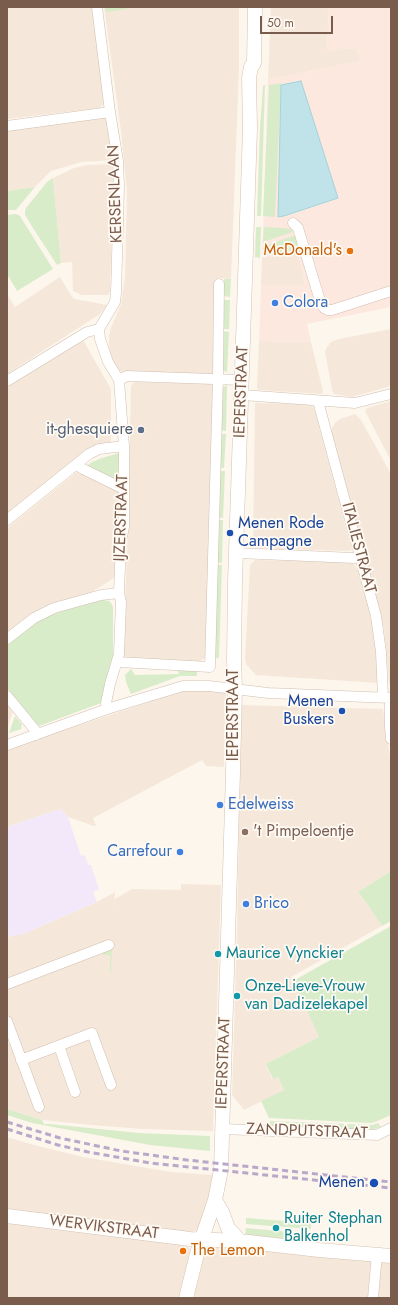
<!DOCTYPE html>
<html>
<head>
<meta charset="utf-8">
<style>
	body { margin:0 }
	#map { position:relative; width:398px; height:1305px; overflow:hidden; background:#fdf6ec; font-family:Jost,sans-serif }
	canvas { display:block }
	.frame { position:absolute; inset:0; border:8px solid #7a5c4d; pointer-events:none }
	.scale { position:absolute; left:260px; top:16px; width:73px; height:18px; box-sizing:border-box; border:2px solid #7a5c4d; border-top:0; padding-left:5px; font-size:12px; line-height:14px; white-space:nowrap; color:#7a5c4d; -webkit-text-stroke:3px #fffaf3; paint-order:stroke }
</style>
</head>
<body>
<div id="map">
<canvas width="398" height="1305"></canvas>
<div class="frame"></div>
<div class="scale">50 m</div>
</div>
<script>
const context = document.querySelector('canvas').getContext('2d');
context.lineJoin = 'round';
function fill(path, color) { context.fillStyle = color; context.fill(path, 'evenodd'); }
const shape = rows => new Path2D(rows.map(r => 'M' + r).join(''));
function trace(path, color, width, dash) { context.strokeStyle = color; context.lineWidth = width; context.lineCap = dash ? 'butt' : 'round'; context.setLineDash(dash || []); context.stroke(path); }
function drawText(font, color, halo, rows, align = 'center') {
  context.font = font + ' Jost,sans-serif'; context.lineWidth = 3.5; context.setLineDash([]); context.textBaseline = 'middle'; context.strokeStyle = halo; context.fillStyle = color; for (const [text, x, y, turn = 0] of rows) {
    context.save(); context.translate(x, y); context.rotate((+turn || 0) * Math.PI / 180); context.textAlign = isNaN(turn) ? turn : align; if (halo) context.strokeText(text, 0, 0); context.fillText(text, 0, 0); context.restore();
  }
}
const residential = shape([
	[7,7,94,7,104,103,99,108,7,119],
	[104,7,239,7,239,67,231,279,218,278,216,372,213,374,118,371,112,361,109,349,109,336,111,328,121,304,125,277,127,192,121,131],
	[271,7,329,7,327,50,358,48,360,61,268,80],
	[105,118,107,120,114,160,82,162,51,171,35,187,7,191,7,130],
	[114,164,110,291,108,295,82,295,73,291,72,262,61,263,53,178,74,168,87,165],
	[298,252,305,285,261,285,262,258],
	[60,277,72,297,75,299,107,305,100,314,7,374,7,294,15,307],
	[391,329,391,386,352,397,334,394,332,390,325,352,327,347,331,342,339,339],
	[83,340,111,389,111,442,99,445,7,514,7,387],
	[259,341,311,342,323,391,322,394,259,390,257,388],
	[138,382,211,384,213,388,208,652,205,658,200,661,128,662,124,660,123,655,128,526,131,386,133,383],
	[391,401,391,461,365,411,367,408],
	[255,403,309,404,314,408,352,550,347,551,257,548,253,544],
	[355,414,361,420,391,474,391,684,389,683,384,629,332,435,332,428,335,423,340,419],
	[78,471,119,491,118,573,111,580,87,595,7,633,7,528],
	[255,560,352,562,357,568,367,601,374,634,379,683,256,675,246,664,245,659,250,565],
	[182,691,226,691,224,767,206,766,202,760,93,818,96,826,94,826,68,817,60,809,7,827,7,749],
	[7,704,13,712,7,728],
	[241,705,383,709,391,763,391,871,358,892,365,901,382,926,291,977,319,1037,266,1064,272,1079,278,1077,284,1090,244,1110,232,1095,237,932],
	[181,884,221,885,213,1131,143,1129,91,1125,42,1120,7,1109,7,1044,10,1043,7,1032,7,937,23,934,97,902,115,892,114,910,115,899,132,889,181,890],
	[7,1137,34,1145,83,1157,171,1172,214,1175,211,1192,201,1224,197,1230,190,1232,47,1218,7,1212],
	[7,1220,184,1244,189,1248,191,1252,180,1298,7,1298],
	[212,1245,371,1261,368,1298,192,1298,205,1249],
	[383,1261,391,1261,391,1298,377,1298,380,1264]
]);
const commercial = shape([
	[329,7,391,7,391,307,307,324,311,342,259,341,261,285,305,285,298,252,262,258,268,80,360,61,358,48,327,50]
]);
const education = shape([
	[60,809,68,817,81,856,85,855,88,865,91,865,99,889,93,892,97,902,23,934,7,937,7,827]
]);
const green = shape([
	[105,7,127,7,127,9,106,12],
	[281,83,275,217,263,216,269,85],
	[265,85,261,216,257,216,260,128,263,86],
	[53,178,61,263,57,265,33,228,25,215,25,211,26,208,47,182],
	[35,187,16,210,7,210,7,191],
	[16,214,20,216,53,269,17,291,7,274,7,215],
	[256,227,261,227,260,258,255,257],
	[264,227,283,228,290,229,293,232,263,242],
	[296,235,299,250,263,256,264,246],
	[224,279,231,279,230,297,223,296],
	[223,300,230,300,229,329,222,329],
	[222,331,229,332,227,372,222,370],
	[227,385,226,431,219,430,220,389],
	[220,434,226,434,224,468,218,468],
	[119,453,118,484,85,467,92,462,102,458],
	[218,471,225,471,223,518,216,517],
	[217,520,223,520,222,563,215,562],
	[215,565,222,565,219,658,213,658],
	[103,600,109,601,111,603,113,607,113,658,101,703,39,726,33,721,7,688,7,642,42,618,81,605],
	[176,668,197,669,197,676,180,676,131,694,126,682,125,675,131,669,135,675,179,674],
	[15,716,22,724,21,729,9,733],
	[391,871,391,921,382,926,365,901,358,892],
	[391,926,391,1115,375,1122,371,1123,269,1118,261,1101,284,1090,278,1077,273,1079,266,1064,319,1037,293,981],
	[112,948,111,973,110,973,110,955,103,955,103,952],
	[7,1109,42,1120,44,1124,49,1124,139,1133,210,1136,210,1151,150,1145,32,1123,7,1115],
	[270,1121,373,1125,378,1123,381,1127,370,1130,269,1126],
	[246,1218,311,1223,311,1229,246,1224],
	[246,1228,311,1234,310,1241,245,1235]
]);
const water = shape([
	[301,81,338,198,284,216,278,217,281,85,301,81]
]);
const street = shape([
	[97,7,110,112,118,161,119,186,116,293,115,302,99,329],
	[7,126,110,112],
	[293,223,298,228,321,304,324,308,328,310,332,310,391,291],
	[99,329,100,339,108,362,119,380,124,446,124,527,121,541,119,593,121,602,119,654,110,684,106,703,107,709],
	[119,380,127,376,242,380],
	[7,381,87,332,99,329],
	[242,395,355,403,391,394],
	[318,401,376,616,381,652,383,697],
	[77,465,83,469,124,489],
	[7,520,89,454,99,449,124,446],
	[237,553,354,558,361,556],
	[7,639,34,618,54,608,101,595,119,593],
	[118,662,210,667,218,378,219,284],
	[7,696,35,730,36,735],
	[390,698,390,727,391,739],
	[7,745,107,709,183,686,209,686,268,693,391,698],
	[7,984,109,945],
	[7,1021,39,1107],
	[59,1046,75,1092],
	[21,1060,92,1033,111,1085],
	[222,1129,377,1135,391,1128],
	[373,1298,377,1254]
]);
const secondary = shape([
	[215,1200,222,1212,228,1228,240,1241],
	[7,1216,190,1239,240,1241,319,1250,391,1256],
	[186,1298,198,1250,215,1200,221,1170,233,772,235,689,234,658,235,582,250,128,249,78,251,67,254,63,255,7]
]);
const rail = shape([
	[7,1122,60,1138,121,1151,187,1160,391,1182],
	[7,1129,58,1145,88,1152,150,1163,391,1188]
]);
const markers = [
	[350,251,4,"#e8710a"],
	[275,303,4,"#3f7fe0"],
	[141,430,4,"#5c6f8a"],
	[230,533,4,"#1a4fb4"],
	[342,711,4,"#1a4fb4"],
	[220,805,4,"#3f7fe0"],
	[245,832,4,"#8d6e63"],
	[180,852,4,"#3f7fe0"],
	[246,904,4,"#3f7fe0"],
	[218,954,4,"#0f9aa8"],
	[237,996,4,"#0f9aa8"],
	[374,1183,5,"#1a4fb4"],
	[276,1228,4,"#0f9aa8"],
	[183,1251,4,"#e8710a"]
];
const streetNames = [
	["KERSENLAAN",116,194,-92],
	["IEPERSTRAAT",242,392,-88],
	["IJZERSTRAAT",122,518,-88],
	["ITALIESTRAAT",358,548,75],
	["IEPERSTRAAT",234,715,-90],
	["IEPERSTRAAT",224,1063,-88],
	["ZANDPUTSTRAAT",307,1132,2],
	["WERVIKSTRAAT",104,1228,7]
];
const foodNames = [
	["McDonald's",342,251],
	["The Lemon",191,1251,"left"]
];
const shopNames = [
	["Colora",283,303],
	["Edelweiss",228,805],
	["Carrefour",172,852,"right"],
	["Brico",254,904]
];
const serviceNames = [
	["it-ghesquiere",133,430]
];
const transitNames = [
	["Menen Rode",238,524,"left"],
	["Campagne",238,542,"left"],
	["Menen",334,702],
	["Buskers",334,720],
	["Menen",365,1183]
];
const educationNames = [
	["'t Pimpeloentje",253,832]
];
const cultureNames = [
	["Maurice Vynckier",226,954],
	["Onze-Lieve-Vrouw",245,987],
	["van Dadizelekapel",245,1005],
	["Ruiter Stephan",284,1219],
	["Balkenhol",284,1237]
];
fill(residential, '#f5e8da');
fill(commercial, '#fde8e0');
fill(education, '#f3e8fa');
fill(green, '#d8ecc9');
fill(water, '#bfe3e8');
trace(water, '#a5d3da', 1);
trace(street, '#d1beb0', 11);
trace(secondary, '#d6c0b0', 15);
trace(street, '#fff', 10);
trace(secondary, '#fff', 14);
trace(rail, '#b9a8c9', 3, [6, 4]);
for (const [x, y, r, color] of markers) { const dot = new Path2D(); dot.arc(x, y, r, 0, 2 * Math.PI); context.fillStyle = color; context.fill(dot); trace(dot, '#fffaf3', 1.5); }
drawText('16px', '#7a5c4d', '#fffaf3', streetNames);
drawText('16px', '#c56008', '#fffaf3', foodNames, 'right');
drawText('16px', '#366cbe', '#fffaf3', shopNames, 'left');
drawText('16px', '#4e5e75', '#fffaf3', serviceNames, 'right');
drawText('16px', '#164399', '#fffaf3', transitNames, 'right');
drawText('16px', '#785e54', '#fffaf3', educationNames, 'left');
drawText('16px', '#0d838f', '#fffaf3', cultureNames, 'left');
</script>
</body>
</html>
